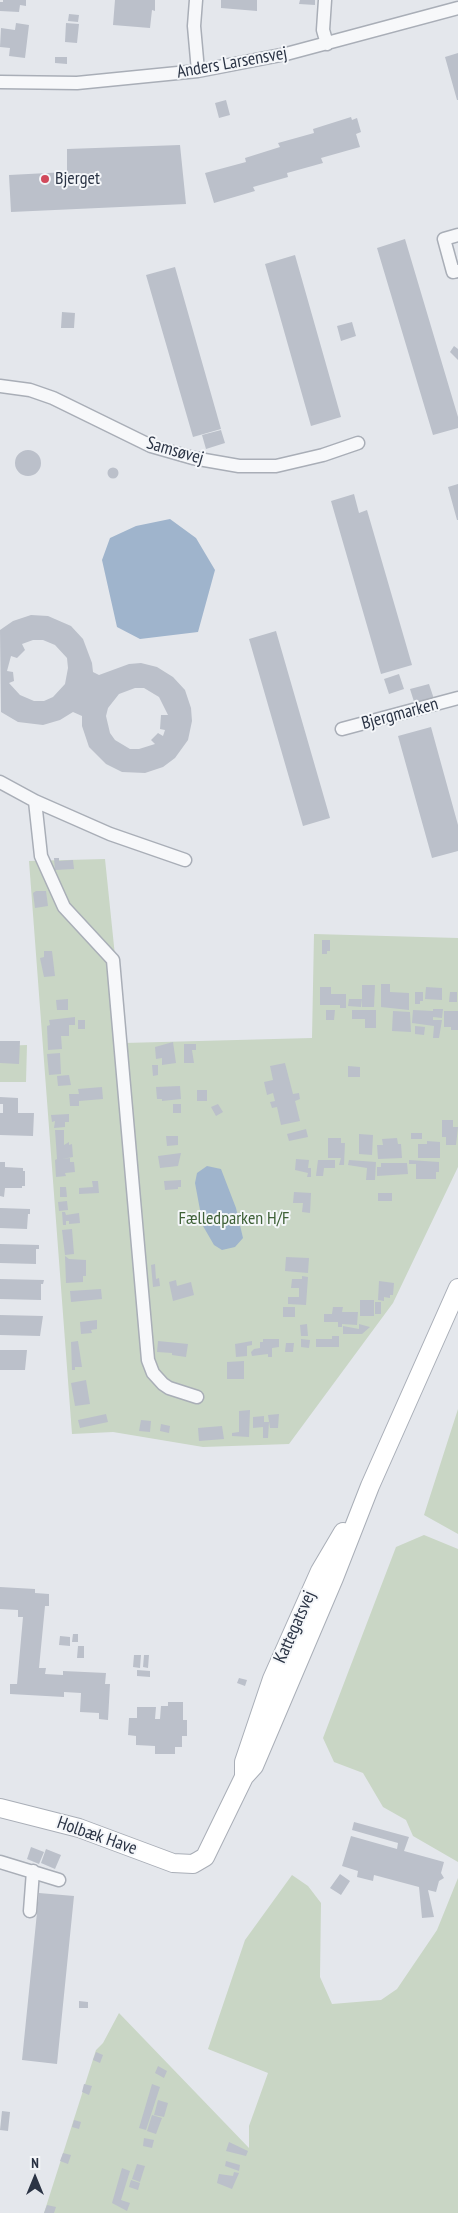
<!DOCTYPE html>
<html>
<head>
<meta charset="utf-8">
<style>
	body { margin:0 }
	#map { position:relative; width:458px; height:2213px; overflow:hidden; background:#e4e7ec; font-family:"PT Sans Narrow",sans-serif }
	canvas { display:block }
	.north { position:absolute; left:10px; top:2153px; width:50px; height:50px; -webkit-text-stroke:4px #f4f6f9; paint-order:stroke; rotate:0deg; font-size:14px; font-weight:700; line-height:20px; text-align:center; color:#2b3445 }
	.north::after { content:''; display:block; margin:auto; width:18px; height:22px; background:#2b3445; clip-path:polygon(50% 0,100% 100%,50% 72%,0 100%) }
</style>
</head>
<body>
<div id="map">
<canvas width="458" height="2213"></canvas>
<div class="north">N</div>
</div>
<script>
const context = document.querySelector('canvas').getContext('2d');
context.lineJoin = 'round';
function fill(path, color) { context.fillStyle = color; context.fill(path, 'evenodd'); }
const shape = rows => new Path2D(rows.map(r => 'M' + r).join(''));
function trace(path, color, width, dash) { context.strokeStyle = color; context.lineWidth = width; context.lineCap = dash ? 'butt' : 'round'; context.setLineDash(dash || []); context.stroke(path); }
function drawText(font, color, halo, rows, align = 'center') {
  context.font = font + ' "PT Sans Narrow",sans-serif'; context.lineWidth = 4; context.setLineDash([]); context.textBaseline = 'middle'; context.strokeStyle = halo; context.fillStyle = color; for (const [text, x, y, turn = 0] of rows) {
    context.save(); context.translate(x, y); context.rotate((+turn || 0) * Math.PI / 180); context.textAlign = isNaN(turn) ? turn : align; if (halo) context.strokeText(text, 0, 0); context.fillText(text, 0, 0); context.restore();
  }
}
const green = shape([
	[105,859,124,1043,312,1038,314,934,458,938,458,1167,393,1303,289,1444,203,1447,113,1432,72,1434,29,861],
	[27,1045,26,1082,0,1082,0,1046],
	[458,1409,458,1534,424,1515],
	[424,1535,458,1549,458,1862,413,1836,406,1820,383,1807,363,1773,334,1762,323,1738,396,1547],
	[292,1875,308,1886,321,1903,320,1977,332,2004,381,2000,397,1989,437,1930,458,1878,458,2213,44,2213,96,2050,103,2043,119,2013,249,2148,249,2126,268,2073,208,2049,245,1940]
]);
const water = shape([
	[170,519,196,538,215,570,198,632,140,639,117,627,102,560,110,538,136,526],
	[207,1166,221,1169,236,1208,243,1238,235,1247,222,1250,214,1245,203,1226,195,1183,197,1173]
]);
const building = shape([
	[3,0,26,0,26,6,20,5,19,12,0,11,0,2,3,2],
	[115,0,155,0,155,11,152,10,150,28,113,25],
	[221,0,257,0,257,11,221,8],
	[300,0,315,0,315,5,299,4],
	[69,14,79,15,78,22,68,21],
	[16,23,29,25,25,58,9,56,10,48,0,47,1,28,15,30],
	[66,23,79,24,77,43,65,42],
	[458,53,458,100,457,100,445,57],
	[55,57,67,57,67,64,55,63],
	[226,100,230,115,219,118,215,103],
	[351,117,352,120,357,118,361,132,356,134,360,147,321,158,323,163,287,173,288,177,253,187,255,191,214,203,205,173,246,162,245,158,280,147,278,143,314,133,313,129],
	[180,145,186,204,11,212,9,175,67,172,67,149],
	[405,239,458,417,458,428,433,435,377,248],
	[295,255,341,417,311,426,265,264],
	[175,267,221,429,193,437,146,275],
	[62,312,75,313,74,328,61,328],
	[352,322,356,336,341,341,337,326],
	[454,346,458,349,458,360,450,352],
	[221,430,225,443,206,449,202,435],
	'15 463a13 13 0 1 1 26 0a13 13 0 1 1-26 0Z',
	'107.5 473a5.5 5.5 0 1 1 11 0a5.5 5.5 0 1 1-11 0Z',
	[458,484,458,520,457,520,448,487],
	[354,494,359,513,367,510,412,665,381,674,331,501],
	[31,615,48,616,71,626,83,639,92,663,93,672,99,675,129,664,141,663,157,667,173,677,185,690,191,708,192,721,188,740,175,758,163,767,145,773,122,772,106,764,89,747,82,726,82,716,73,712,60,720,43,725,18,722,1,712,0,630,13,621],
	[33,640,43,640,55,645,67,658,68,668,65,684,53,697,44,701,34,701,20,695,9,683,14,681,13,672,7,671,11,656,17,658,25,650,22,644],
	[135,688,144,688,159,697,168,715,161,715,160,729,165,730,163,736,158,733,151,740,155,744,139,749,130,749,115,740,110,733,106,716,108,708,119,694],
	[276,631,330,818,303,826,249,639],
	[399,674,404,689,389,694,384,679],
	[429,684,435,702,416,708,410,689],
	[431,727,458,825,458,851,432,858,398,736],
	[54,858,59,858,59,861,73,860,74,869,55,870],
	[36,891,46,891,48,906,35,908,33,893],
	[322,940,330,940,330,951,327,951,327,954,322,954],
	[44,951,52,951,55,976,44,977,40,958,44,957],
	[381,984,390,984,390,992,409,993,409,1010,381,1007],
	[362,985,375,985,374,1007,362,1007],
	[320,987,331,987,331,994,346,994,346,1008,340,1008,340,1005,320,1005],
	[426,987,442,988,442,1000,425,999],
	[415,992,423,992,423,1001,420,1001,420,1004,415,1004],
	[450,992,457,992,457,1002,449,1002],
	[68,999,68,1010,57,1010,56,1000],
	[349,999,362,999,361,1007,348,1006],
	[433,1009,443,1009,442,1018,433,1017,433,1020,442,1020,439,1038,433,1038,434,1026,412,1023,413,1010,433,1011],
	[326,1010,335,1010,334,1020,326,1020],
	[352,1010,376,1010,376,1028,365,1028,365,1019,352,1019],
	[393,1011,410,1012,411,1032,392,1031],
	[444,1011,458,1011,458,1030,451,1030,451,1027,444,1027],
	[75,1017,75,1025,69,1025,69,1036,61,1036,62,1049,48,1050,47,1026,50,1025,49,1020],
	[78,1020,85,1020,85,1029,78,1029],
	[415,1026,425,1027,424,1035,415,1034],
	[0,1041,20,1041,19,1064,0,1063],
	[173,1042,176,1063,162,1065,162,1058,156,1059,155,1047],
	[184,1044,196,1044,196,1050,192,1050,194,1063,184,1063],
	[60,1053,61,1074,49,1075,47,1054],
	[285,1063,293,1094,299,1093,300,1099,295,1101,300,1121,281,1125,277,1107,272,1108,270,1102,275,1101,273,1093,267,1095,264,1082,273,1080,270,1066],
	[152,1065,158,1065,158,1075,153,1076],
	[348,1066,360,1067,360,1077,348,1077],
	[69,1075,71,1085,58,1086,57,1076],
	[180,1086,181,1099,162,1101,162,1099,157,1099,156,1087],
	[102,1087,103,1099,79,1101,79,1106,70,1106,69,1094,79,1094,78,1089],
	[197,1090,207,1090,207,1101,197,1101],
	[0,1097,18,1098,18,1113,34,1113,33,1136,0,1135,0,1113,3,1113,3,1104,0,1104],
	[173,1104,181,1104,181,1113,173,1113],
	[218,1104,223,1112,216,1116,211,1107],
	[69,1114,69,1122,65,1122,65,1127,54,1128,55,1121,52,1122,51,1115],
	[442,1120,453,1120,453,1127,458,1127,456,1145,446,1145,446,1137,442,1137],
	[306,1129,308,1137,289,1141,287,1134],
	[55,1130,64,1130,64,1145,69,1142,69,1145,72,1144,73,1157,62,1159,70,1158,70,1162,74,1162,75,1172,65,1173,66,1176,56,1177,55,1160,57,1159],
	[411,1133,422,1133,422,1139,411,1139],
	[359,1134,373,1135,372,1155,359,1154],
	[166,1136,178,1136,178,1145,167,1146],
	[328,1138,341,1138,341,1143,345,1143,344,1165,339,1165,341,1158,328,1158],
	[397,1138,398,1144,401,1144,402,1158,378,1159,377,1145,383,1145,382,1139],
	[427,1141,440,1142,440,1158,418,1158,418,1144,427,1144],
	[181,1153,178,1166,160,1168,158,1156],
	[296,1159,309,1160,308,1168,311,1168,311,1177,307,1177,308,1173,295,1170],
	[318,1160,335,1160,335,1168,324,1168,323,1176,316,1176],
	[349,1160,376,1162,375,1180,366,1180,367,1168,348,1165],
	[409,1160,439,1162,439,1172,436,1172,436,1179,416,1179,416,1164,409,1164],
	[0,1162,5,1162,5,1167,23,1168,23,1171,25,1171,25,1186,22,1186,22,1188,5,1188,4,1197,0,1196],
	[381,1163,407,1163,408,1174,377,1176,377,1167,381,1167],
	[181,1180,181,1187,178,1187,178,1189,165,1190,164,1181],
	[92,1181,98,1181,99,1193,79,1194,79,1188,93,1187],
	[60,1187,66,1187,67,1197,60,1197],
	[294,1192,311,1193,310,1213,302,1212,303,1203,293,1203],
	[378,1193,392,1193,392,1201,378,1201],
	[67,1201,68,1210,59,1211,58,1202],
	[0,1208,30,1209,30,1214,28,1214,27,1229,0,1228],
	[62,1212,65,1212,66,1215,79,1213,80,1223,69,1224,69,1221,66,1221,66,1225,63,1225],
	[72,1229,74,1254,65,1255,62,1230],
	[0,1244,39,1245,39,1249,36,1249,36,1264,0,1263],
	[65,1256,69,1259,86,1260,86,1276,83,1276,83,1282,66,1283],
	[286,1257,309,1258,308,1273,285,1271],
	[155,1264,156,1279,159,1278,160,1286,153,1287,151,1265],
	[302,1276,308,1277,306,1305,288,1304,288,1297,299,1297,299,1288,291,1288,292,1279,302,1279],
	[0,1279,44,1280,43,1284,41,1284,41,1300,0,1299],
	[176,1280,177,1286,191,1282,194,1295,173,1301,169,1282],
	[379,1281,394,1283,393,1295,390,1295,390,1298,384,1297,384,1301,378,1300],
	[101,1289,102,1299,71,1302,70,1291],
	[360,1300,374,1300,374,1316,360,1316],
	[375,1302,381,1302,381,1314,375,1314],
	[283,1307,295,1307,295,1317,283,1317],
	[333,1307,343,1307,342,1312,358,1312,357,1325,342,1324,342,1327,338,1327,338,1322,324,1322,324,1314,332,1314],
	[0,1315,43,1316,40,1336,0,1335],
	[97,1320,97,1329,91,1330,92,1333,81,1334,80,1322],
	[307,1324,308,1336,301,1336,300,1325],
	[359,1324,370,1327,362,1334,343,1334,343,1326,359,1329],
	[332,1336,339,1336,339,1347,316,1347,316,1339,332,1339],
	[263,1339,279,1339,279,1347,272,1348,272,1357,268,1357,268,1354,252,1356,251,1352,254,1349,260,1348,260,1342,263,1342],
	[301,1339,310,1340,309,1348,301,1347],
	[78,1341,82,1367,75,1367,75,1370,72,1370,71,1342],
	[158,1341,188,1344,186,1357,172,1355,172,1353,157,1352],
	[252,1341,252,1345,247,1346,247,1356,236,1357,235,1344],
	[286,1343,294,1343,293,1352,285,1352],
	[0,1350,27,1350,25,1370,0,1370],
	[244,1361,244,1379,227,1379,227,1362],
	[86,1380,90,1404,75,1406,71,1383],
	[250,1410,249,1437,232,1436,232,1433,239,1432,239,1411],
	[106,1414,108,1422,80,1428,78,1420],
	[279,1414,278,1428,270,1428,268,1415],
	[264,1416,264,1422,269,1422,268,1438,263,1438,263,1427,253,1428,253,1417],
	[141,1420,151,1421,150,1432,139,1431],
	[161,1424,170,1426,169,1433,160,1431],
	[222,1426,224,1439,199,1441,198,1428],
	[0,1587,35,1589,35,1593,49,1594,49,1606,45,1606,39,1668,46,1668,45,1674,63,1675,63,1671,106,1673,105,1684,110,1684,108,1720,99,1719,99,1713,80,1712,81,1693,64,1692,64,1697,10,1694,10,1684,17,1684,23,1617,18,1617,18,1610,0,1609],
	[73,1634,78,1634,78,1642,72,1642],
	[60,1636,70,1637,70,1646,59,1645],
	[78,1646,84,1646,84,1658,77,1658],
	[134,1655,141,1655,140,1668,133,1667],
	[144,1655,149,1655,148,1668,143,1667],
	[137,1670,150,1671,150,1677,137,1676],
	[239,1678,247,1680,245,1686,237,1683],
	[168,1702,183,1702,183,1720,187,1720,187,1736,182,1736,182,1747,175,1747,175,1754,155,1754,155,1746,136,1745,136,1736,128,1735,129,1718,137,1718,137,1707,156,1707,155,1719,160,1719,161,1706,168,1706],
	[354,1822,409,1837,404,1851,444,1862,441,1873,444,1878,439,1881,436,1892,428,1890,434,1917,422,1918,419,1887,374,1875,373,1881,357,1877,358,1871,342,1866,351,1836,397,1849,398,1843,352,1830],
	[31,1847,44,1852,39,1864,27,1859],
	[46,1849,61,1855,55,1869,41,1863],
	[340,1874,350,1881,341,1895,330,1888],
	[39,1893,74,1896,57,2064,22,2060],
	[79,2001,88,2002,88,2008,79,2008],
	[96,2052,103,2055,100,2063,93,2060],
	[158,2066,167,2071,164,2078,155,2073],
	[84,2084,92,2086,89,2095,82,2092],
	[152,2084,160,2087,146,2130,139,2128],
	[158,2100,168,2103,164,2117,154,2115],
	[2,2111,10,2112,8,2131,0,2130],
	[152,2115,162,2118,156,2134,147,2131],
	[74,2120,81,2122,79,2129,72,2127],
	[144,2138,154,2140,152,2148,143,2146],
	[229,2142,248,2151,246,2156,226,2151],
	[63,2153,71,2155,68,2164,60,2161],
	[226,2161,240,2165,239,2171,225,2166],
	[137,2164,145,2166,140,2182,132,2179],
	[122,2168,130,2171,121,2200,130,2203,127,2211,112,2203],
	[234,2172,239,2173,232,2189,217,2183,219,2174,233,2176],
	[131,2180,140,2183,138,2190,129,2187],
	[47,2205,56,2207,54,2213,44,2213]
]);
const street = shape([
	[196,0,194,26,198,71],
	[325,0,323,30,327,44],
	[0,82,77,83,198,71,286,54,458,8],
	[458,235,444,239,453,272,458,271],
	[0,386,30,390,53,398,151,446,193,458,239,466,276,466,323,455,358,443],
	[342,729,458,698],
	[0,782,35,801,110,834,185,860],
	[35,801,41,856,64,907,113,960,148,1360,153,1373,163,1384,169,1388,197,1397],
	[0,1862,59,1880],
	[30,1911,33,1871]
]);
const secondary = shape([
	[244,1775,244,1762,272,1679,320,1571,343,1532],
	[0,1808,79,1828,173,1863,193,1864,205,1857,244,1777,254,1766,334,1578,370,1486,458,1288]
]);
const markers = [
	[45,179,5,"#d1495b"]
];
const streetNames = [
	["Anders Larsensvej",232,63,-10],
	["Samsøvej",175,451,16],
	["Bjergmarken",400,714,-15],
	["Kattegatsvej",295,1627,-66],
	["Holbæk Have",97,1836,19]
];
const poiNames = [
	["Bjerget",55,179]
];
const parkNames = [
	["Fælledparken H/F",234,1219]
];
fill(green, '#c9d6c5');
fill(water, '#9fb4cc');
fill(building, '#bbc0ca');
trace(street, '#a9aeb7', 15);
trace(secondary, '#a9aeb7', 20);
trace(street, '#f7f8fa', 12);
trace(secondary, '#fff', 18);
for (const [x, y, r, color] of markers) { const dot = new Path2D(); dot.arc(x, y, r, 0, 2 * Math.PI); context.fillStyle = color; context.fill(dot); trace(dot, '#f4f6f9', 2); }
drawText('18px', '#2b3445', '#f4f6f9', streetNames);
drawText('18px', '#2b3445', '#f4f6f9', poiNames, 'left');
drawText('18px', '#3f6138', '#f4f6f9', parkNames);
</script>
</body>
</html>
